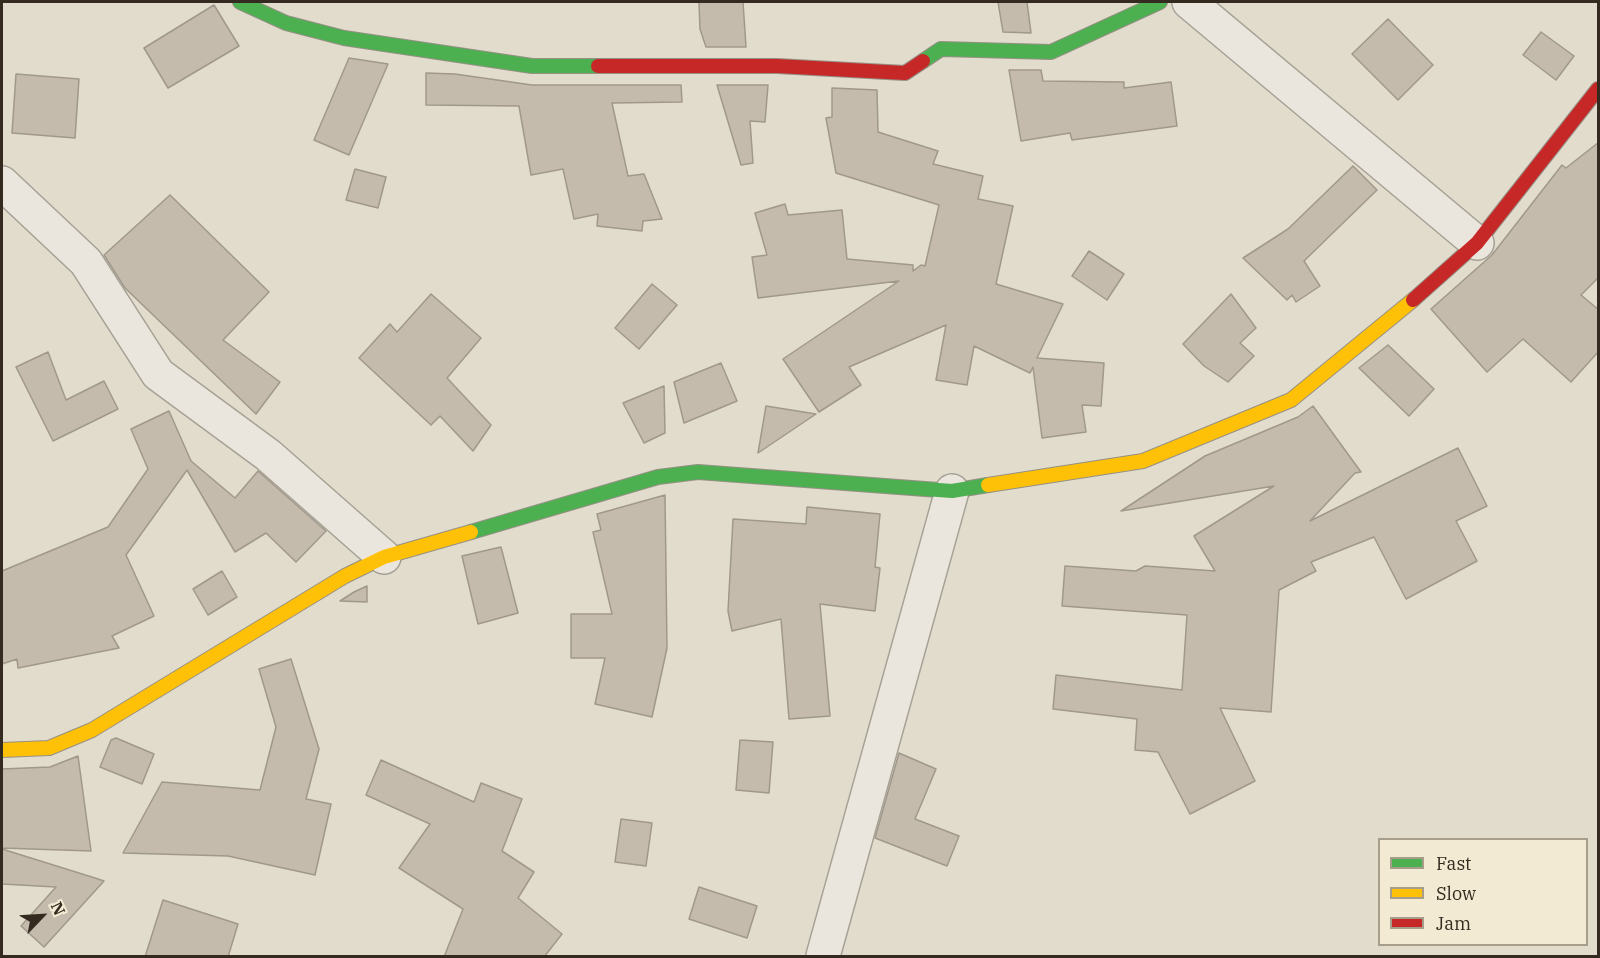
<!DOCTYPE html>
<html>
<head>
<meta charset="utf-8">
<style>
	body { margin:0 }
	#map { position:relative; width:1600px; height:958px; overflow:hidden; background:#e1dccc; font-family:"IBM Plex Serif",serif }
	canvas { display:block }
	.frame { position:absolute; inset:0; border:3px solid #342a1f; pointer-events:none }
	.legend { position:absolute; left:1378px; top:838px; width:210px; height:108px; box-sizing:border-box; background:#f2ead2; border:2px solid #a69d8a; margin:0; padding:8px 10px; list-style:none; font-size:18px; color:#342a1f }
	.legend li { display:flex; align-items:center; gap:12px; height:30px }
	.legend b { width:30px; border:2px solid #a69d8a }
	.north { position:absolute; left:12px; top:886px; width:60px; height:60px; -webkit-text-stroke:4px #f2ead2; paint-order:stroke; rotate:65deg; font-size:16px; font-weight:700; line-height:24px; text-align:center; color:#342a1f }
	.north::after { content:''; display:block; margin:auto; width:21px; height:27px; background:#342a1f; clip-path:polygon(50% 0,100% 100%,50% 72%,0 100%) }
</style>
</head>
<body>
<div id="map">
<canvas width="1600" height="958"></canvas>
<div class="frame"></div>
<ul class="legend">
<li><b style="height:8px;background:#4caf50"></b>Fast</li>
<li><b style="height:8px;background:#ffc107"></b>Slow</li>
<li><b style="height:8px;background:#c62828"></b>Jam</li>
</ul>
<div class="north">N</div>
</div>
<script>
const context = document.querySelector('canvas').getContext('2d');
context.lineJoin = 'round';
function fill(path, color) { context.fillStyle = color; context.fill(path, 'evenodd'); }
const shape = rows => new Path2D(rows.map(r => 'M' + r).join(''));
function trace(path, color, width, dash) { context.strokeStyle = color; context.lineWidth = width; context.lineCap = dash ? 'butt' : 'round'; context.setLineDash(dash || []); context.stroke(path); }
const building = shape([
	[699,2,743,2,746,47,706,47,700,29,699,2],
	[998,2,1027,2,1031,33,1003,32,998,2],
	[214,5,239,46,168,88,144,48,214,5],
	[1388,19,1433,65,1398,100,1352,54,1388,19],
	[1541,32,1574,56,1556,80,1523,55,1541,32],
	[349,58,388,64,349,155,314,140,349,58],
	[1009,70,1041,70,1043,81,1124,82,1124,88,1171,82,1177,126,1072,140,1070,133,1021,141,1009,70],
	[426,73,455,74,532,85,681,85,682,102,612,103,628,176,644,174,662,219,643,221,642,231,597,226,598,214,574,219,563,169,531,175,519,106,426,105,426,73],
	[16,74,79,79,75,138,12,133,16,74],
	[717,85,768,85,765,122,750,121,753,163,741,165,717,85],
	[832,88,877,90,878,132,938,151,933,164,983,176,978,199,1013,206,996,284,1063,304,1037,358,1104,363,1101,406,1082,405,1086,432,1042,438,1033,367,1030,373,974,346,967,385,936,380,946,325,849,367,861,385,819,412,783,359,899,281,758,298,752,257,767,255,755,213,785,204,788,215,842,210,847,259,913,265,913,271,921,265,925,266,939,205,836,173,826,118,832,117,832,88],
	[1599,142,1599,277,1581,295,1599,310,1599,351,1571,382,1523,339,1487,372,1431,309,1492,255,1562,165,1566,168,1599,142],
	[1353,166,1377,190,1304,261,1320,286,1296,302,1292,295,1287,300,1243,258,1288,229,1353,166],
	[355,169,386,177,378,208,346,200,355,169],
	[170,195,269,292,223,340,280,382,256,414,125,288,104,255,170,195],
	[1089,251,1124,274,1107,300,1072,276,1089,251],
	[652,284,677,305,639,349,615,328,652,284],
	[431,294,481,338,447,378,491,425,473,451,440,416,431,425,359,358,390,324,397,332,431,294],
	[1231,294,1256,328,1240,343,1254,356,1228,382,1204,366,1183,344,1231,294],
	[1388,345,1434,389,1409,416,1359,368,1388,345],
	[48,352,66,400,104,381,118,409,53,441,16,367,48,352],
	[721,363,737,401,684,423,674,382,721,363],
	[664,386,665,433,644,443,623,403,664,386],
	[766,406,816,414,758,453,766,406],
	[1313,406,1361,472,1355,473,1310,521,1458,448,1487,506,1456,521,1477,561,1406,599,1374,537,1311,562,1316,571,1279,590,1271,712,1220,708,1255,781,1190,814,1158,752,1135,750,1137,719,1053,709,1056,675,1182,690,1187,615,1062,606,1065,566,1136,571,1145,566,1215,571,1194,536,1274,486,1121,511,1205,456,1298,417,1313,406],
	[169,411,191,461,235,498,258,471,326,531,296,562,266,533,235,552,187,470,126,555,154,616,112,636,119,648,18,668,17,659,2,664,2,571,108,527,148,469,131,429,169,411],
	[665,495,667,648,652,717,595,704,605,658,571,658,571,614,612,614,593,532,601,530,597,514,665,495],
	[807,507,880,514,875,567,880,568,875,611,820,604,830,716,789,719,781,619,732,631,728,611,733,519,806,524,807,507],
	[501,547,518,613,478,624,462,556,501,547],
	[222,571,237,597,208,615,193,589,222,571],
	[367,586,367,602,340,601,354,592,367,586],
	[291,659,319,749,306,799,331,804,315,875,228,856,123,853,162,782,260,790,276,727,259,669,291,659],
	[116,738,154,754,142,784,100,767,111,740,116,738],
	[740,740,773,742,769,793,736,790,740,740],
	[899,753,936,769,915,819,959,836,947,866,875,838,899,753],
	[78,756,91,851,2,848,2,769,50,767,78,756],
	[381,760,474,802,481,783,522,799,502,851,534,872,518,898,562,934,544,957,444,957,463,909,399,868,430,824,366,795,381,760],
	[621,819,652,823,646,866,615,862,621,819],
	[2,849,95,878,104,881,44,947,21,926,56,887,2,884,2,849],
	[699,887,757,906,747,938,689,919,699,887],
	[163,900,238,924,228,957,145,957,163,900]
]);
const street = shape([
	[1189,2,1477,243],
	[2,183,86,262,158,374,268,455,384,557],
	[823,956,952,491]
]);
const fast = shape([
	[240,2,286,23,344,38,532,66,598,66],
	[923,61,941,49,1051,52,1160,2],
	[471,532,658,477,698,472,952,491,988,485]
]);
const slow = shape([
	[988,485,1143,461,1291,400,1413,300],
	[2,750,49,748,92,730,345,576,384,557,471,532]
]);
const jam = shape([
	[598,66,777,66,905,73,923,61],
	[1413,300,1477,243,1598,89]
]);
fill(building, '#c4bbad');
trace(building, '#a1988c', 1.5);
trace(street, '#a6a195', 36);
trace(fast, '#969085', 16);
trace(slow, '#969085', 16);
trace(jam, '#969085', 16);
trace(street, '#eae6dd', 33);
trace(fast, '#4caf50', 14);
trace(slow, '#ffc107', 14);
trace(jam, '#c62828', 14);
</script>
</body>
</html>
